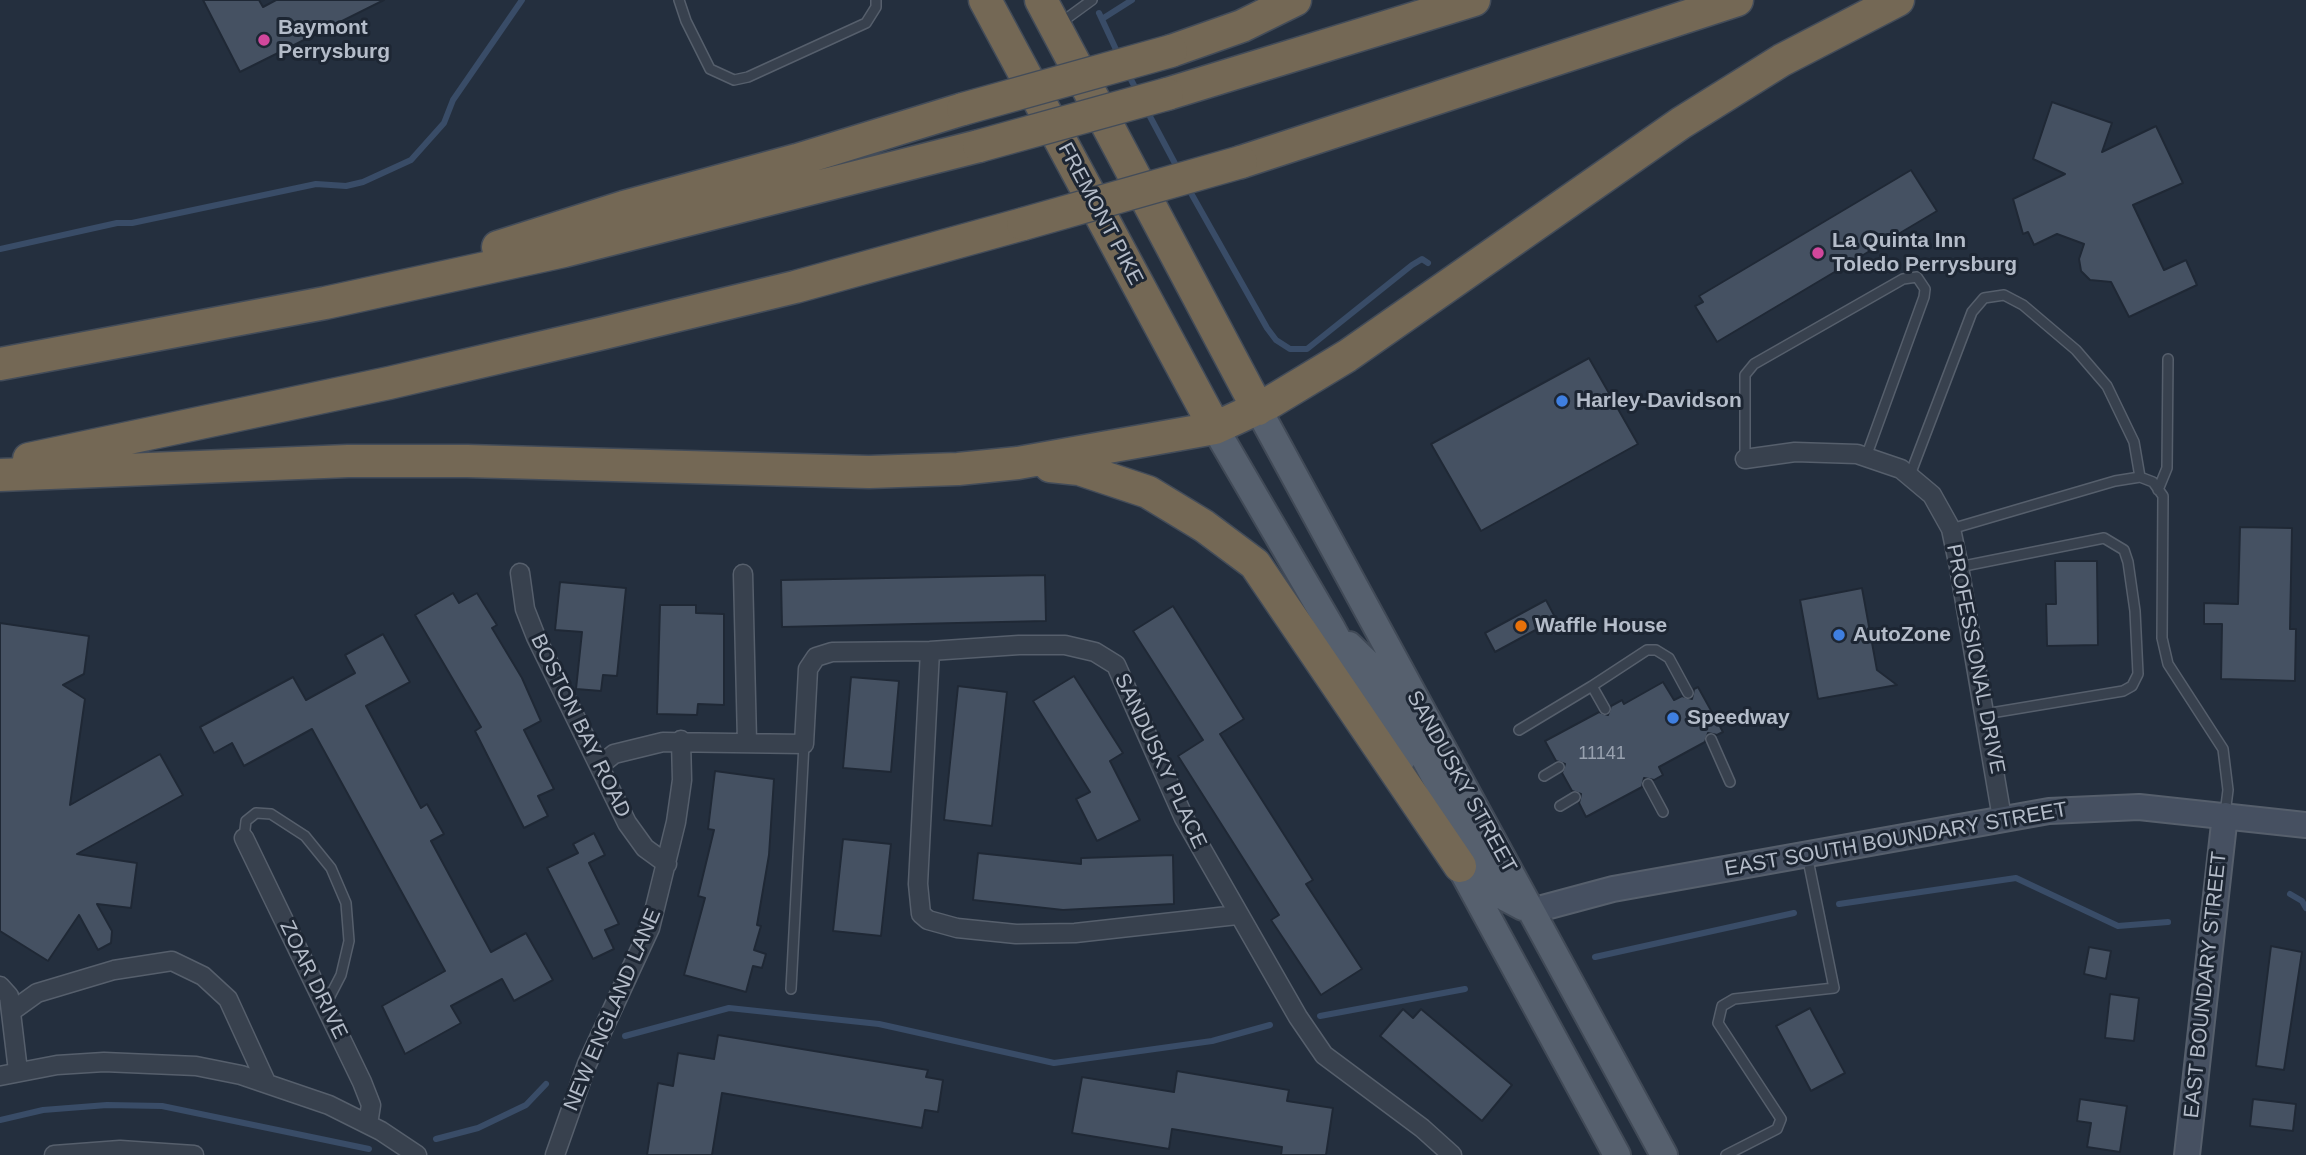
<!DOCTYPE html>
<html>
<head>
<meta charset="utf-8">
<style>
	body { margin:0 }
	canvas { display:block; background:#242f3e }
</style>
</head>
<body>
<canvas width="2306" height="1155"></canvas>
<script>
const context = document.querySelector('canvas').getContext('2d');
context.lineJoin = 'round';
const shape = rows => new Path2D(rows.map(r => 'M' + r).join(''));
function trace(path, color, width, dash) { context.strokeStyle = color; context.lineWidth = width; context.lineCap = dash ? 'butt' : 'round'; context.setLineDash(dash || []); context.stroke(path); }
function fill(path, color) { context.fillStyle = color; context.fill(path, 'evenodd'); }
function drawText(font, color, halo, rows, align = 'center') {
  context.font = font + ' Arial,sans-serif'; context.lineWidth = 6; context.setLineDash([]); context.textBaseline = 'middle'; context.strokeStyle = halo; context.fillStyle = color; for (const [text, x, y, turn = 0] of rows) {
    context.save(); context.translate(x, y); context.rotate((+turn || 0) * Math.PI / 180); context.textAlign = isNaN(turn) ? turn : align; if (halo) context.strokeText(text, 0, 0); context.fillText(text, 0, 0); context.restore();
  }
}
const stream = shape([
	[1099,13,1119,56],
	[1102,19,1132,0],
	[1127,72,1138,93],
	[1146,109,1179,171],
	[1187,186,1267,328,1276,340,1290,349,1307,349,1412,265,1422,259,1428,263],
	[0,249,117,223,132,223,316,184,346,186,363,182,411,160,444,123,453,100,522,0],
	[2290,894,2302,901,2306,908],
	[1839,904,2016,878,2118,926,2168,922],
	[1595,957,1794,913],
	[1320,1016,1465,989],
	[625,1036,729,1008,879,1024,1054,1063,1212,1041,1270,1025],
	[0,1120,43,1110,107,1105,162,1106,369,1149],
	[436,1139,478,1128,526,1105,546,1084]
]);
const building = shape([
	[203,0,259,0,263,7,276,0,384,0,240,72,203,0],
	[2052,102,2112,123,2102,152,2156,126,2183,183,2133,205,2164,270,2186,260,2197,285,2129,317,2111,282,2090,280,2081,271,2079,259,2084,244,2057,234,2034,245,2028,232,2023,234,2013,199,2065,174,2033,159,2052,102],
	[1911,170,1937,211,1717,342,1695,306,1703,302,1699,296,1911,170],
	[1589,358,1638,444,1481,531,1431,444,1589,358],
	[2240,527,2292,528,2290,629,2296,629,2295,681,2221,679,2222,624,2204,624,2204,603,2238,604,2240,527],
	[2055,561,2097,561,2098,645,2047,646,2046,604,2056,604,2055,561],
	[1045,575,1046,621,782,627,781,580,1045,575],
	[560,582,626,588,617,676,603,675,601,691,576,689,582,632,555,630,560,582],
	[1862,588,1877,670,1897,685,1818,699,1800,600,1862,588],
	[453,593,459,603,477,593,497,625,492,628,522,678,541,721,524,730,554,789,538,796,548,816,524,828,475,731,481,727,415,615,453,593],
	[1546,600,1556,619,1495,652,1485,633,1546,600],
	[660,605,696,605,696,613,724,614,724,705,698,704,697,715,657,714,660,605],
	[1173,606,1244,719,1220,734,1313,880,1306,884,1362,969,1321,995,1271,920,1279,915,1178,756,1203,740,1133,631,1173,606],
	[0,623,89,636,84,674,63,685,85,699,70,805,160,754,183,795,77,854,137,863,131,908,97,904,112,931,111,943,98,950,79,915,48,961,0,931,0,623],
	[383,634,410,682,366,706,421,808,427,804,444,834,431,841,491,952,526,933,553,980,514,1001,502,979,451,1006,461,1023,405,1054,382,1006,445,971,312,729,244,766,232,743,214,753,200,727,293,677,306,700,355,673,345,655,383,634],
	[1074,676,1123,753,1110,761,1140,820,1097,841,1076,799,1090,792,1033,701,1074,676],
	[851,677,899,681,891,772,843,768,851,677],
	[1663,682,1674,700,1682,696,1692,699,1694,689,1698,687,1723,732,1717,735,1708,733,1705,742,1659,767,1663,775,1654,780,1644,778,1642,787,1586,817,1579,803,1581,794,1572,791,1562,773,1565,764,1556,761,1545,741,1599,712,1608,715,1611,706,1622,700,1624,704,1663,682],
	[958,686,1007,692,992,826,944,820,958,686],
	[715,771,774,779,769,855,757,925,761,926,754,950,766,954,762,968,753,966,746,992,684,975,705,898,698,896,714,830,708,829,715,771],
	[594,833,605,855,589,863,619,924,605,930,614,949,593,959,547,868,578,853,573,844,594,833],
	[843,839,891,844,881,936,833,931,843,839],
	[978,853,1081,864,1081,858,1173,855,1174,904,1063,910,973,900,978,853],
	[2271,946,2302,952,2284,1070,2256,1066,2271,946],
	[2089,947,2111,951,2106,979,2084,974,2089,947],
	[2110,994,2139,998,2134,1041,2105,1038,2110,994],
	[1810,1008,1845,1073,1811,1091,1776,1026,1810,1008],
	[1403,1009,1413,1018,1421,1009,1512,1085,1482,1121,1380,1036,1403,1009],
	[718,1035,928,1070,926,1077,943,1080,938,1112,925,1110,922,1128,722,1093,712,1155,647,1155,658,1083,673,1086,678,1053,714,1059,718,1035],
	[1177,1071,1289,1090,1287,1101,1333,1108,1326,1155,1281,1155,1282,1147,1172,1129,1169,1149,1072,1133,1082,1077,1174,1092,1177,1071],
	[2080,1099,2127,1106,2120,1152,2087,1147,2091,1123,2077,1121,2080,1099],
	[2253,1099,2296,1104,2293,1131,2250,1126,2253,1099]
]);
const lane = shape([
	[679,0,686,21,710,69,734,80,748,77,866,23,876,7,876,0],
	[1059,24,1092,0],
	[1745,459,1745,375,1754,364,1903,279,1917,277,1925,289,1924,297,1866,457],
	[1910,475,1972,312,1984,298,2004,295,2023,305,2076,350,2107,386,2134,442,2140,477],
	[2158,490,2167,468,2168,359],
	[1951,529,2115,481,2140,477,2153,482,2163,496,2162,638,2168,664,2223,749,2228,790,2225,814],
	[1959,567,2104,538,2124,550,2128,562,2135,611,2138,674,2132,686,2123,691,1985,714],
	[1592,686,1647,650,1656,650,1669,658,1688,693],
	[1519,730,1592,686,1605,709],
	[1711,739,1730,782],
	[1544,776,1559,767],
	[1648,784,1663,812],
	[1560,806,1575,797],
	[244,838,246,821,256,813,271,814,305,836,331,868,346,903,349,941,341,975,326,1004],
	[791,989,804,744],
	[1726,1155,1777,1129,1781,1119,1718,1023,1722,1006,1734,999,1834,988,1807,855]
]);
const street = shape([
	[1745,459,1795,452,1857,454,1901,469,1932,495,1951,529,1959,567,2002,818],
	[520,573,525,609,536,637,627,823,645,848,667,864],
	[743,574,747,741],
	[930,651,918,884,921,914,928,920,957,928,1016,934,1075,933,1237,915],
	[599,766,614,754,663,742,804,744,808,669,816,657,832,652,930,651,1019,645,1065,645,1095,652,1116,665,1184,818,1298,1017,1324,1055,1422,1128,1452,1155],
	[244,838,362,1082,371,1105,368,1124],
	[0,986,9,996,18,1071],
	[12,1011,37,993,114,970,172,961,203,976,228,999,266,1082],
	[0,1076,57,1065,104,1062,196,1066,241,1075,329,1105,381,1131,417,1155],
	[54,1155,120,1150,194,1155],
	[555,1155,587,1064,650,928,676,822,682,780,681,740]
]);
const secondary = shape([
	[1531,911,1613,889,2049,811,2139,807,2306,825],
	[2187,1155,2225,815]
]);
const primary = shape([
	[1258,409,1664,1155],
	[1215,428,1331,627,1402,759],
	[1349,645,1378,673,1489,876,1506,898,1523,907],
	[1450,848,1617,1155]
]);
const highway = shape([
	[985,0,1215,428],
	[1041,0,1258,409],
	[1171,51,1242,26,1295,0],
	[1167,94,1474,0],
	[1241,162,1737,0],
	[498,247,624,207,797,160,963,109],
	[0,364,325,303,564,251,979,146],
	[29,459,389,383,604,333,795,287,1023,224],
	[1050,466,1079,469,1148,492,1204,526,1255,564,1460,866],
	[0,475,348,461,467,461,869,472,958,469,1018,463,1215,428,1269,403,1347,356,1681,123,1782,60,1898,0]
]);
const highwayBridge = shape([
	[963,109,1171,51],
	[979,146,1167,94],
	[1023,224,1241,162]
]);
const markers = [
	[264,40,7,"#d1479c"],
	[1818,253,7,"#d1479c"],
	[1562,401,7,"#3f7fe0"],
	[1521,626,7,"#e8710a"],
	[1839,635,7,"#3f7fe0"],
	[1673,718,7,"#3f7fe0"]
];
const numberNames = [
	["11141",1602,754]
];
const poiNames = [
	["Baymont",278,28],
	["Perrysburg",278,52],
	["La Quinta Inn",1832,241],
	["Toledo Perrysburg",1832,265],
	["Harley-Davidson",1576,401],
	["Waffle House",1535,626],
	["AutoZone",1853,635],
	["Speedway",1687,718]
];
const streetNames = [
	["FREMONT PIKE",1100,214,62],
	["PROFESSIONAL DRIVE",1975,659,79],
	["BOSTON BAY ROAD",580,726,64],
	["SANDUSKY PLACE",1160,761,65],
	["SANDUSKY STREET",1461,782,61],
	["EAST SOUTH BOUNDARY STREET",1896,840,-10],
	["ZOAR DRIVE",313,980,64],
	["EAST BOUNDARY STREET",2206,985,-84],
	["NEW ENGLAND LANE",613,1010,-67]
];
trace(stream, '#394c67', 6);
fill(building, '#455162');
trace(building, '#1f2835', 2);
trace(lane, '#565f6c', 12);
trace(street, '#565f6c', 21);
trace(secondary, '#565f6c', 28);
trace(primary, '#414a57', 30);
trace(highway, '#434c59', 35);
trace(lane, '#38414e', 9);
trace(street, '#38414e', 18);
trace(secondary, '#465061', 24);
trace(primary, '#56606e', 26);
trace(highway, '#746855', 32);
trace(highwayBridge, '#434c59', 35, []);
trace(highwayBridge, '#746855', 32);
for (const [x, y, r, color] of markers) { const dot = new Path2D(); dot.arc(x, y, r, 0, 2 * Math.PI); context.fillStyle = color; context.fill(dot); trace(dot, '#1d2633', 2.5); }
drawText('18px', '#98a1af', null, numberNames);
drawText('bold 21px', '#b4bcc9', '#1d2633', poiNames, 'left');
drawText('21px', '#b4bcc9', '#1d2633', streetNames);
</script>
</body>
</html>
